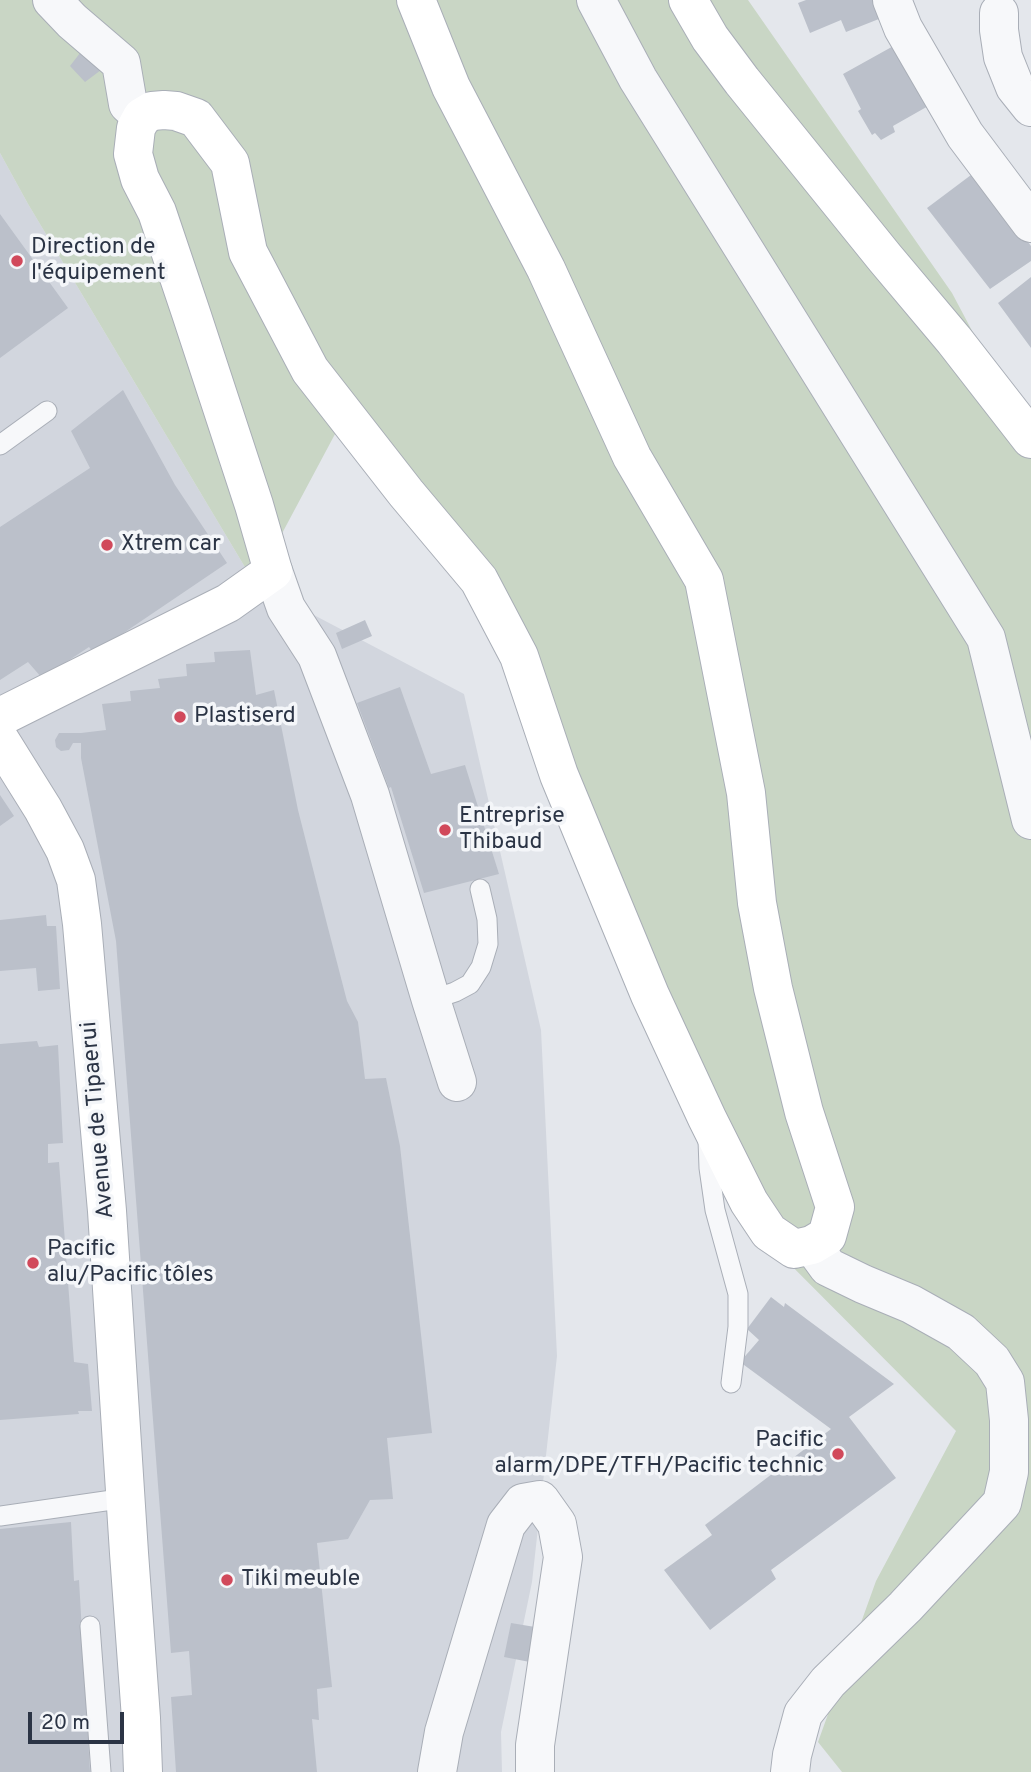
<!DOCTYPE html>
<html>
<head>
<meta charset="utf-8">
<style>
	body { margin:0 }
	#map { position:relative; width:1031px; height:1772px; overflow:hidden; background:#e4e7ec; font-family:Overpass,sans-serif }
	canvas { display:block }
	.scale { position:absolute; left:28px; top:1712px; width:96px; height:32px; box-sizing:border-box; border:4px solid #2b3445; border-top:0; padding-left:9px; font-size:21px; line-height:24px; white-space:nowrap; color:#2b3445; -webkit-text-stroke:5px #f4f6f9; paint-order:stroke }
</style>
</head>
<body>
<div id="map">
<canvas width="1031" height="1772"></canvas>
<div class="scale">20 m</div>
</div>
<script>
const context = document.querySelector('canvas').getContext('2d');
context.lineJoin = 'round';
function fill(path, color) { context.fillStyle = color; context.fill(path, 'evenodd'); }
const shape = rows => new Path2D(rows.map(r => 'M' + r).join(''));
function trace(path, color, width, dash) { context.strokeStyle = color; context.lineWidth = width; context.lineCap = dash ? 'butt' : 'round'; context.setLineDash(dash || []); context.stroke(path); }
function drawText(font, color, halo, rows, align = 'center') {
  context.font = font + ' Overpass,sans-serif'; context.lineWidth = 7; context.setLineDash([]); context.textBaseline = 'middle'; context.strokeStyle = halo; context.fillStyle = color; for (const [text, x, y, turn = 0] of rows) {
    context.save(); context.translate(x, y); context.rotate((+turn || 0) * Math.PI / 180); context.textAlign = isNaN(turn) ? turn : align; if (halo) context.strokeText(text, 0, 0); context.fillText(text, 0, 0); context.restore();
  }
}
const built = shape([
	[0,153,28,204,255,584,464,694,541,1030,557,1356,532,1582,501,1732,502,1772,0,1772]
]);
const green = shape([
	[0,0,748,0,952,293,1031,442,1031,1772,842,1772,818,1742,876,1581,956,1431,743,1217,512,665,350,406,255,584,28,204,0,153]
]);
const building = shape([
	[806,0,883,0,889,15,846,32,841,20,810,33,798,3],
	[87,44,105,67,85,82,70,66],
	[897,44,930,105,893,126,895,132,881,140,875,133,872,135,858,111,861,109,843,74],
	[975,172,1031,246,1031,261,990,289,927,208],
	[0,214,68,308,0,358],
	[1031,277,1031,348,998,303],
	[123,390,175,485,227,563,94,653,89,647,42,678,28,662,0,680,0,527,90,468,71,431],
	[365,620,372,636,342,649,336,633],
	[250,650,256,695,274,690,298,810,327,924,347,1001,358,1022,365,1079,386,1078,400,1146,432,1433,387,1438,393,1499,370,1500,348,1539,317,1543,332,1687,317,1689,319,1720,312,1719,317,1772,176,1772,171,1697,192,1695,189,1651,171,1653,116,941,81,758,81,743,73,743,69,750,61,751,56,747,55,740,59,733,81,733,106,730,102,704,131,701,130,691,160,688,158,679,187,676,186,664,215,662,214,652],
	[400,687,431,774,465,765,499,874,424,893,391,787,389,788,357,703],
	[0,795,14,816,0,826],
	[46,915,47,926,56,926,60,989,38,991,36,968,0,971,0,920],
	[37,1041,39,1047,58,1045,63,1143,48,1144,48,1163,59,1162,74,1362,88,1364,92,1411,78,1411,79,1414,0,1420,0,1044],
	[771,1297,784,1307,785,1303,894,1384,849,1417,896,1478,771,1570,776,1579,710,1630,664,1570,712,1535,705,1525,831,1429,740,1362,759,1340,747,1329],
	[71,1522,74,1581,79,1580,90,1772,0,1772,0,1529],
	[511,1623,541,1628,535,1663,504,1657]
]);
const lane = shape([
	[0,445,47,411],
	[431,1000,455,992,470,984,481,967,488,944,487,919,480,889],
	[708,1140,709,1168,715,1210,738,1294,738,1327,731,1383],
	[0,1516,126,1498],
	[90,1626,101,1772]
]);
const street = shape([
	[52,0,72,21,121,63,128,104,142,117],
	[596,0,638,79,986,638,1031,820],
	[892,0,903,28,965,135,1031,223],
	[999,13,999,30,1003,57,1015,87,1031,107],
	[273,571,286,608,317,656,370,795,431,1000,457,1082],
	[437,1772,444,1732,506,1525,523,1503,540,1500,557,1524,563,1557,535,1745,535,1772],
	[790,1772,792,1755,803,1714,828,1682,905,1607,1002,1503,1009,1472,1009,1420,1005,1382,992,1361,961,1332,911,1304,863,1284,828,1267,812,1245]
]);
const secondary = shape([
	[688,0,710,38,742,81,885,258,954,340,1031,439],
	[0,717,228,603,273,571,254,505,191,313,157,212,140,179,133,154,136,128,142,117,152,111,164,110,176,111,196,118,230,163,248,252,310,370,406,493,479,580,519,656,559,775,650,995,707,1118,749,1202,769,1232,794,1249,812,1245,827,1236,835,1207,804,1112,773,988,757,903,746,793,704,580,632,457,546,269,451,87,416,0],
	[0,740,43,809,65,850,76,880,82,924,107,1211,129,1553,141,1718,143,1772]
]);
const markers = [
	[17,261,7,"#d1495b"],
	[107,545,7,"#d1495b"],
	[180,717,7,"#d1495b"],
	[445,830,7,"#d1495b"],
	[33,1263,7,"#d1495b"],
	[838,1454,7,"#d1495b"],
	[227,1580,7,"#d1495b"]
];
const poiNames = [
	["Direction de",31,248],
	["l'équipement",31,274],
	["Xtrem car",121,545],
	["Plastiserd",194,717],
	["Entreprise",459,817],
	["Thibaud",459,843],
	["Pacific",47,1250],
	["alu/Pacific tôles",47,1276],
	["Pacific",824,1441,"right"],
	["alarm/DPE/TFH/Pacific technic",824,1467,"right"],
	["Tiki meuble",241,1580]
];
const streetNames = [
	["Avenue de Tipaerui",99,1120,-95]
];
fill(built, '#d2d6de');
fill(green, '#c9d6c5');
fill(building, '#bbc0ca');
trace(lane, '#a9aeb7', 21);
trace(street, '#a9aeb7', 40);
trace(secondary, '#a9aeb7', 40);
trace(lane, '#f7f8fa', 19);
trace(street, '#f7f8fa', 38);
trace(secondary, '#fff', 38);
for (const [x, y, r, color] of markers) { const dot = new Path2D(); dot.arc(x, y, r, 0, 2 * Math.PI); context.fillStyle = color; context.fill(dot); trace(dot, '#f4f6f9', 2.5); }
drawText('23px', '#2b3445', '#f4f6f9', poiNames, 'left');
drawText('23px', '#2b3445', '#f4f6f9', streetNames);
</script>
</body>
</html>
